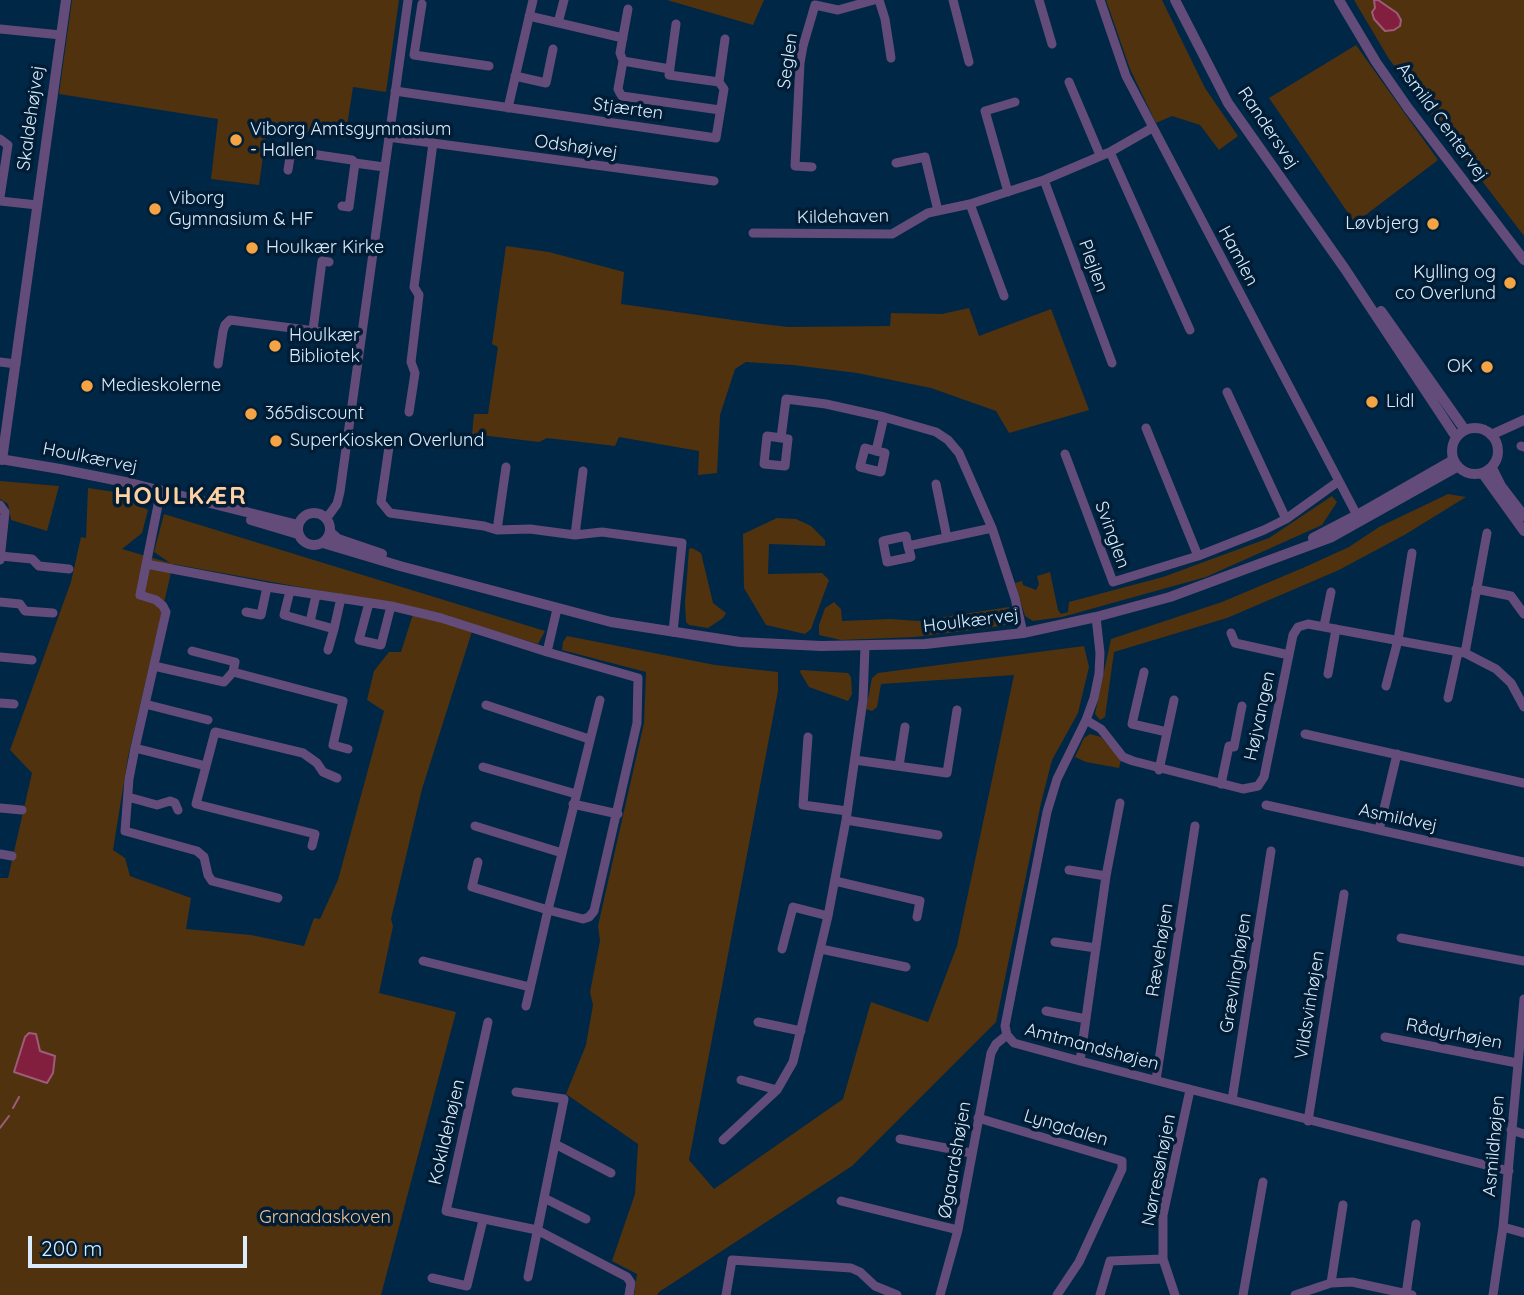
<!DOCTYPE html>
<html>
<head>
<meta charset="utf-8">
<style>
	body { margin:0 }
	#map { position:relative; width:1524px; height:1295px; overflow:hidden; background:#002746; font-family:Quicksand,sans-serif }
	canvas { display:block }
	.scale { position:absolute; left:28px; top:1236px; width:219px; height:32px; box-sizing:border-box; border:4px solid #dbecfc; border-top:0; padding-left:9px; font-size:21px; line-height:24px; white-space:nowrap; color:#dbecfc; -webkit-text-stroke:5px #011d35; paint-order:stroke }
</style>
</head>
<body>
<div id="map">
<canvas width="1524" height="1295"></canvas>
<div class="scale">200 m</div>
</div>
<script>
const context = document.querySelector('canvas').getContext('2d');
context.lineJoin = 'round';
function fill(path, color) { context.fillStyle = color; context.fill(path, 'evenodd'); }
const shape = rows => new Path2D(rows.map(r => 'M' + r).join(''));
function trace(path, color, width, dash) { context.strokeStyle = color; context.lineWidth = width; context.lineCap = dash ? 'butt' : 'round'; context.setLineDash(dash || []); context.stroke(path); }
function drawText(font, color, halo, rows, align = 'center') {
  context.font = font + ' Quicksand,sans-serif'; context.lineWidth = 7; context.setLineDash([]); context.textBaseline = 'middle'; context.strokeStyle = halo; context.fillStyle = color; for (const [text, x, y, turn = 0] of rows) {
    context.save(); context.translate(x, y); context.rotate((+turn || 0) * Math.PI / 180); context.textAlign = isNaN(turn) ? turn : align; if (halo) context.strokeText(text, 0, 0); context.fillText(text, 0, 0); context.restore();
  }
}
const green = shape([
	[72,0,399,0,386,92,353,87,345,139,267,128,259,185,211,179,218,119,59,94],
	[667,0,764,0,753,25],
	[1106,0,1162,0,1205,88,1238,136,1219,150,1200,125,1172,116,1156,123,1130,69],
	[1354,0,1524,0,1524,236,1389,59],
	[1356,45,1438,160,1355,223,1269,98],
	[506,246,549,252,624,272,621,304,754,323,788,327,890,326,891,313,942,314,969,308,979,336,1051,309,1089,410,1009,433,996,411,931,388,857,373,793,365,746,362,735,369,720,415,717,473,698,475,699,451,619,437,615,446,547,438,539,442,472,434,474,414,488,414,498,347,492,344],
	[0,481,59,486,47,531,11,520,8,504,0,499],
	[88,488,115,492,148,510,142,533,122,549,170,563,154,552,164,514,545,631,538,644,474,625,422,789,391,919,393,926,379,993,456,1012,381,1295,0,1295,0,878,8,878,32,773,10,750,71,582,81,537,86,538],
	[173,564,415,608,401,652,389,652,374,671,367,700,384,711,338,880,320,919,314,918,304,946,251,935,186,929,191,898,130,876,125,858,113,850,128,757],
	[1448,494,1466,497,1406,534,1339,570,1227,618,1114,652,1105,717,1100,720,1095,714,1111,639,1222,602,1305,567,1349,547,1379,527],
	[1332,496,1337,502,1322,525,1206,577,1062,617,1033,621,1025,616,1015,583,1022,581,1023,585,1036,590,1039,584,1037,576,1050,572,1058,610,1061,614,1068,612,1069,602,1163,577,1269,538],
	[777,518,796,519,811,526,825,540,825,546,769,544,768,574,822,573,829,580,811,629,805,634,766,625,744,588,743,534],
	[692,548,701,553,713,603,726,613,723,618,708,628,689,625,686,622,685,603,689,549],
	[834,602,841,609,842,621,890,619,918,621,1009,607,1008,622,1005,625,988,628,915,637,841,640,819,635,819,625,825,608],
	[567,636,715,665,778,672,778,691,689,1160,714,1189,843,1099,871,1002,928,1022,957,946,1014,675,881,684,877,707,872,711,866,709,872,678,878,673,1084,646,1089,667,1078,713,1052,760,1041,803,996,1022,852,1166,659,1292,657,1295,634,1295,637,1274,612,1261,635,1194,638,1144,566,1094,586,1045,593,1005,590,992,600,941,598,926,644,723,646,672,562,650,563,642],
	[801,670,848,673,851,677,852,694,848,701,809,687,800,672],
	[1090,734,1101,737,1121,760,1119,768,1086,762,1075,757,1084,738]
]);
const water = shape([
	[1374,0,1378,0,1397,13,1401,20,1400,26,1394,30,1385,31,1374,19,1372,12,1375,8,1374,0],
	[29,1033,36,1034,40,1051,55,1056,53,1073,47,1083,14,1072,25,1037,29,1033]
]);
const stream = shape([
	[13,1108,19,1097],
	[0,1128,9,1116]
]);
const minor = shape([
	[879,0,885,19,891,58],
	[953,0,969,62],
	[1039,0,1052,44],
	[1100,0,1126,76,1360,521],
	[422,4,414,55,489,66],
	[628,9,620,53,623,61,618,89,620,93,622,96,720,110],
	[529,16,623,38],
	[558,23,564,0],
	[676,24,669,75,719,82],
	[0,29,61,35],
	[623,61,670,69],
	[515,76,546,83,553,49],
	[1069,82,1100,155],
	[395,91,716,138,724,89,719,82,725,39],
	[508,108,533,0],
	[388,137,714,181],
	[0,139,8,145,0,197],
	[1110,152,1190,330],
	[896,163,925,157,938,211],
	[812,167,795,166,800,63,803,46,815,5,838,10,874,0],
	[288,170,291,151,352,160,355,163],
	[1044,180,1112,363],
	[1008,192,985,111,1015,102],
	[0,201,37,205],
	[970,204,1004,296],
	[342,206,349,207,355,163,384,167],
	[753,233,892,234,928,213,970,204,1044,180,1110,152,1152,128],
	[313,330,322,261,329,262],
	[0,362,16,364],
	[218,364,223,331,225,325,230,320,361,337],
	[1227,392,1286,519],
	[409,412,415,373,411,362,419,295,414,287,433,143],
	[1146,428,1198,556],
	[781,438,767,436,764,464,785,466,788,439,781,438,786,399,826,404,884,417,936,432,948,440,959,453,992,528,1015,598,1023,633],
	[1521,446,1524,447],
	[389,447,381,502,390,513,484,526,497,530,530,529,575,535,602,532,682,543,673,632],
	[876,451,885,453,881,472,860,467,865,448,876,451,884,417],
	[1065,454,1113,582,1198,556,1264,530,1286,519,1339,481],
	[936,484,947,538],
	[161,490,140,595,156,600,163,606,166,612,135,748,129,779,125,831,197,851,204,857,208,875,212,881,278,898],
	[0,505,5,512,0,560],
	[326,519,337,504,340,492,408,0],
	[497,530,506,467],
	[575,535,583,471],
	[908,546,911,557,887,562,883,541,906,536,908,546,992,528],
	[0,556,32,559,39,566,69,569],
	[146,564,267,587,391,606,441,618,547,652],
	[1476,589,1511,596,1524,614],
	[290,591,284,615,334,629,341,598],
	[0,602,20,604,25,611,53,613],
	[369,603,359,640,381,645,391,606],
	[246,612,261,615,267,587],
	[1096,617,1100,653,1099,674,1094,698,1086,720,1057,779,1047,812,1005,1026,1007,1035,1014,1043,1080,1061,1509,1171],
	[310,622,316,595],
	[1324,626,1331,592],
	[1231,633,1235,643,1289,655],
	[328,650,334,629],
	[192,651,235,662,233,672],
	[1465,653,1487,533],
	[0,657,32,660],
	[154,666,224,682,233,672,343,701,333,745,348,749],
	[1144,672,1132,724,1167,732],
	[1328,674,1336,629],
	[1386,686,1398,640,1412,553],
	[1448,698,1458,652],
	[0,703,14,704],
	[145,704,208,720],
	[486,705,589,739],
	[1086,720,1101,729,1123,757,1133,761,1243,789,1258,786,1264,777,1293,635,1298,627,1308,624,1465,653,1496,669,1511,683,1524,707],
	[1305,734,1524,783],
	[808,737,803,805,847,811],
	[135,748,206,766],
	[855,760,947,773,957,710],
	[899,766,905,727],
	[483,767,576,794],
	[1159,770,1174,700],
	[1221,784,1229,746,1234,747,1242,706],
	[128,797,157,805,170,801,175,803,178,810],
	[573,804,618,814],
	[1266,805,1524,862],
	[0,808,22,810],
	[846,820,938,835],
	[475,826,562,853],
	[1379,830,1397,754],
	[312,846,315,834,196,804,215,732,303,753,317,763,323,772,337,778],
	[0,854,12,856],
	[478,862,472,887,548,910,600,700],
	[1069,870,1106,876],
	[835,881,920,901,917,917],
	[1401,938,1524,961],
	[1055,942,1096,948],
	[782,949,793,907,828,916],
	[821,949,906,967],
	[423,961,530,987],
	[526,1006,548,910,583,919,589,917,594,911,637,723,638,678,547,652,557,609],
	[1046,1011,1086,1019],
	[488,1022,446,1211,537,1230,627,1277,631,1283,629,1295],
	[758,1022,801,1031],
	[1385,1037,1517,1063],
	[1080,1061,1106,876,1120,803],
	[741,1080,777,1090],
	[1156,1080,1195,826],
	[516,1092,564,1099,528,1277],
	[1232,1100,1271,851],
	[978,1118,1122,1161,1122,1169,1079,1262,1057,1295],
	[1308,1121,1344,894],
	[1511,1130,1524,1134],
	[900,1139,971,1153],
	[723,1140,777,1090,793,1062,828,916,846,820,863,700,865,647],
	[555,1144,611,1173],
	[544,1198,586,1219],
	[841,1201,958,1230],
	[1503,1227,1524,1233],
	[432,1278,467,1286,483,1220],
	[1331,1283,1343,1205],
	[726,1295,732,1260,851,1268,860,1272,875,1286,897,1295],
	[940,1295,958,1230,991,1053,996,1044,1007,1035],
	[1100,1295,1110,1261,1163,1259],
	[1175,1295,1163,1259,1163,1215,1190,1090],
	[1243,1295,1263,1182],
	[1295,1295,1331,1283,1352,1282,1412,1295],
	[1406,1295,1416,1224],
	[1493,1295,1503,1227,1524,999]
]);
const tertiary = shape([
	[1175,0,1228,103,1345,269,1456,437],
	[1339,0,1376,62,1408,108,1524,260],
	[1381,311,1465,430],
	'1452 451a23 23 0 1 1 46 0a23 23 0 1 1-46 0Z',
	[1491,435,1524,420],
	[0,459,60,469,130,483,298,525],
	[2,460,66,0],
	[1492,468,1501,486,1524,516],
	[1483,474,1524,531],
	'298 529a16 16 0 1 1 32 0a16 16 0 1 1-32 0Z',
	[251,520,298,534],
	[330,532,338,539,382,554],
	[1313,538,1357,515,1453,460],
	[323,543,400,566,611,622,740,642,821,646,925,644,1023,633,1096,617,1170,597,1332,537,1457,467]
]);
const markers = [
	[236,140,7,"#f4a444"],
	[155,209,7,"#f4a444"],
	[1433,224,7,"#f4a444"],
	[252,248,7,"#f4a444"],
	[1510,283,7,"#f4a444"],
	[275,346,7,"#f4a444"],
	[1487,367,7,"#f4a444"],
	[87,386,7,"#f4a444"],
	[1372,402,7,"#f4a444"],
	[251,414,7,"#f4a444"],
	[276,441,7,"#f4a444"]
];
const streetNames = [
	["Seglen",788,61,-82],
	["Stjærten",628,109,8],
	["Skaldehøjvej",31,118,-82],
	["Asmild Centervej",1442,122,54],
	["Randersvej",1268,128,56],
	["Odshøjvej",576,147,8],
	["Kildehaven",843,217,-1],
	["Hamlen",1238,256,62],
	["Plejlen",1093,266,70],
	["Houlkærvej",90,458,11],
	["Svinglen",1112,535,70],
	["Houlkærvej",971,621,-7],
	["Højvangen",1260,716,-78],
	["Asmildvej",1398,818,12],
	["Rævehøjen",1160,950,-81],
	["Grævlinghøjen",1236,973,-81],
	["Vildsvinhøjen",1310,1005,-81],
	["Rådyrhøjen",1454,1034,11],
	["Amtmandshøjen",1092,1047,15],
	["Lyngdalen",1066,1128,17],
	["Kokildehøjen",447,1132,-77],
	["Asmildhøjen",1494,1146,-85],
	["Øgaardshøjen",955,1160,-80],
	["Nørresøhøjen",1159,1170,-79]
];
const poiNames = [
	["Viborg Amtsgymnasium",250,130],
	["- Hallen",250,151],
	["Viborg",169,199],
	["Gymnasium & HF",169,220],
	["Løvbjerg",1419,224,"right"],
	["Houlkær Kirke",266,248],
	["Kylling og",1496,273,"right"],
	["co Overlund",1496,294,"right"],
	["Houlkær",289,336],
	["Bibliotek",289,357],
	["OK",1473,367,"right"],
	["Medieskolerne",101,386],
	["Lidl",1386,402],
	["365discount",265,414],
	["SuperKiosken Overlund",290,441]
];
const parkNames = [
	["Granadaskoven",325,1218]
];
const districtNames = [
	["HOULKÆR",181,497]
];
fill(green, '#50320e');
fill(water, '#831f3e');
trace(water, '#9d5c77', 2);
trace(stream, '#9d5c77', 2);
trace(minor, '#634c79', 9);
trace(tertiary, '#634c79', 10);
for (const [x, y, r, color] of markers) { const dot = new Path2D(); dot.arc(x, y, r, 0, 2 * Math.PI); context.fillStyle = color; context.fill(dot); trace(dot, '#011d35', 2.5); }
drawText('18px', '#dbecfc', '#011d35', streetNames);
drawText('18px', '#dbecfc', '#011d35', poiNames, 'left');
drawText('18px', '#efc294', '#011d35', parkNames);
context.letterSpacing = '2px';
drawText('bold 24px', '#ffd1a2', '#011d35', districtNames);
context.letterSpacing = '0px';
</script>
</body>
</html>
